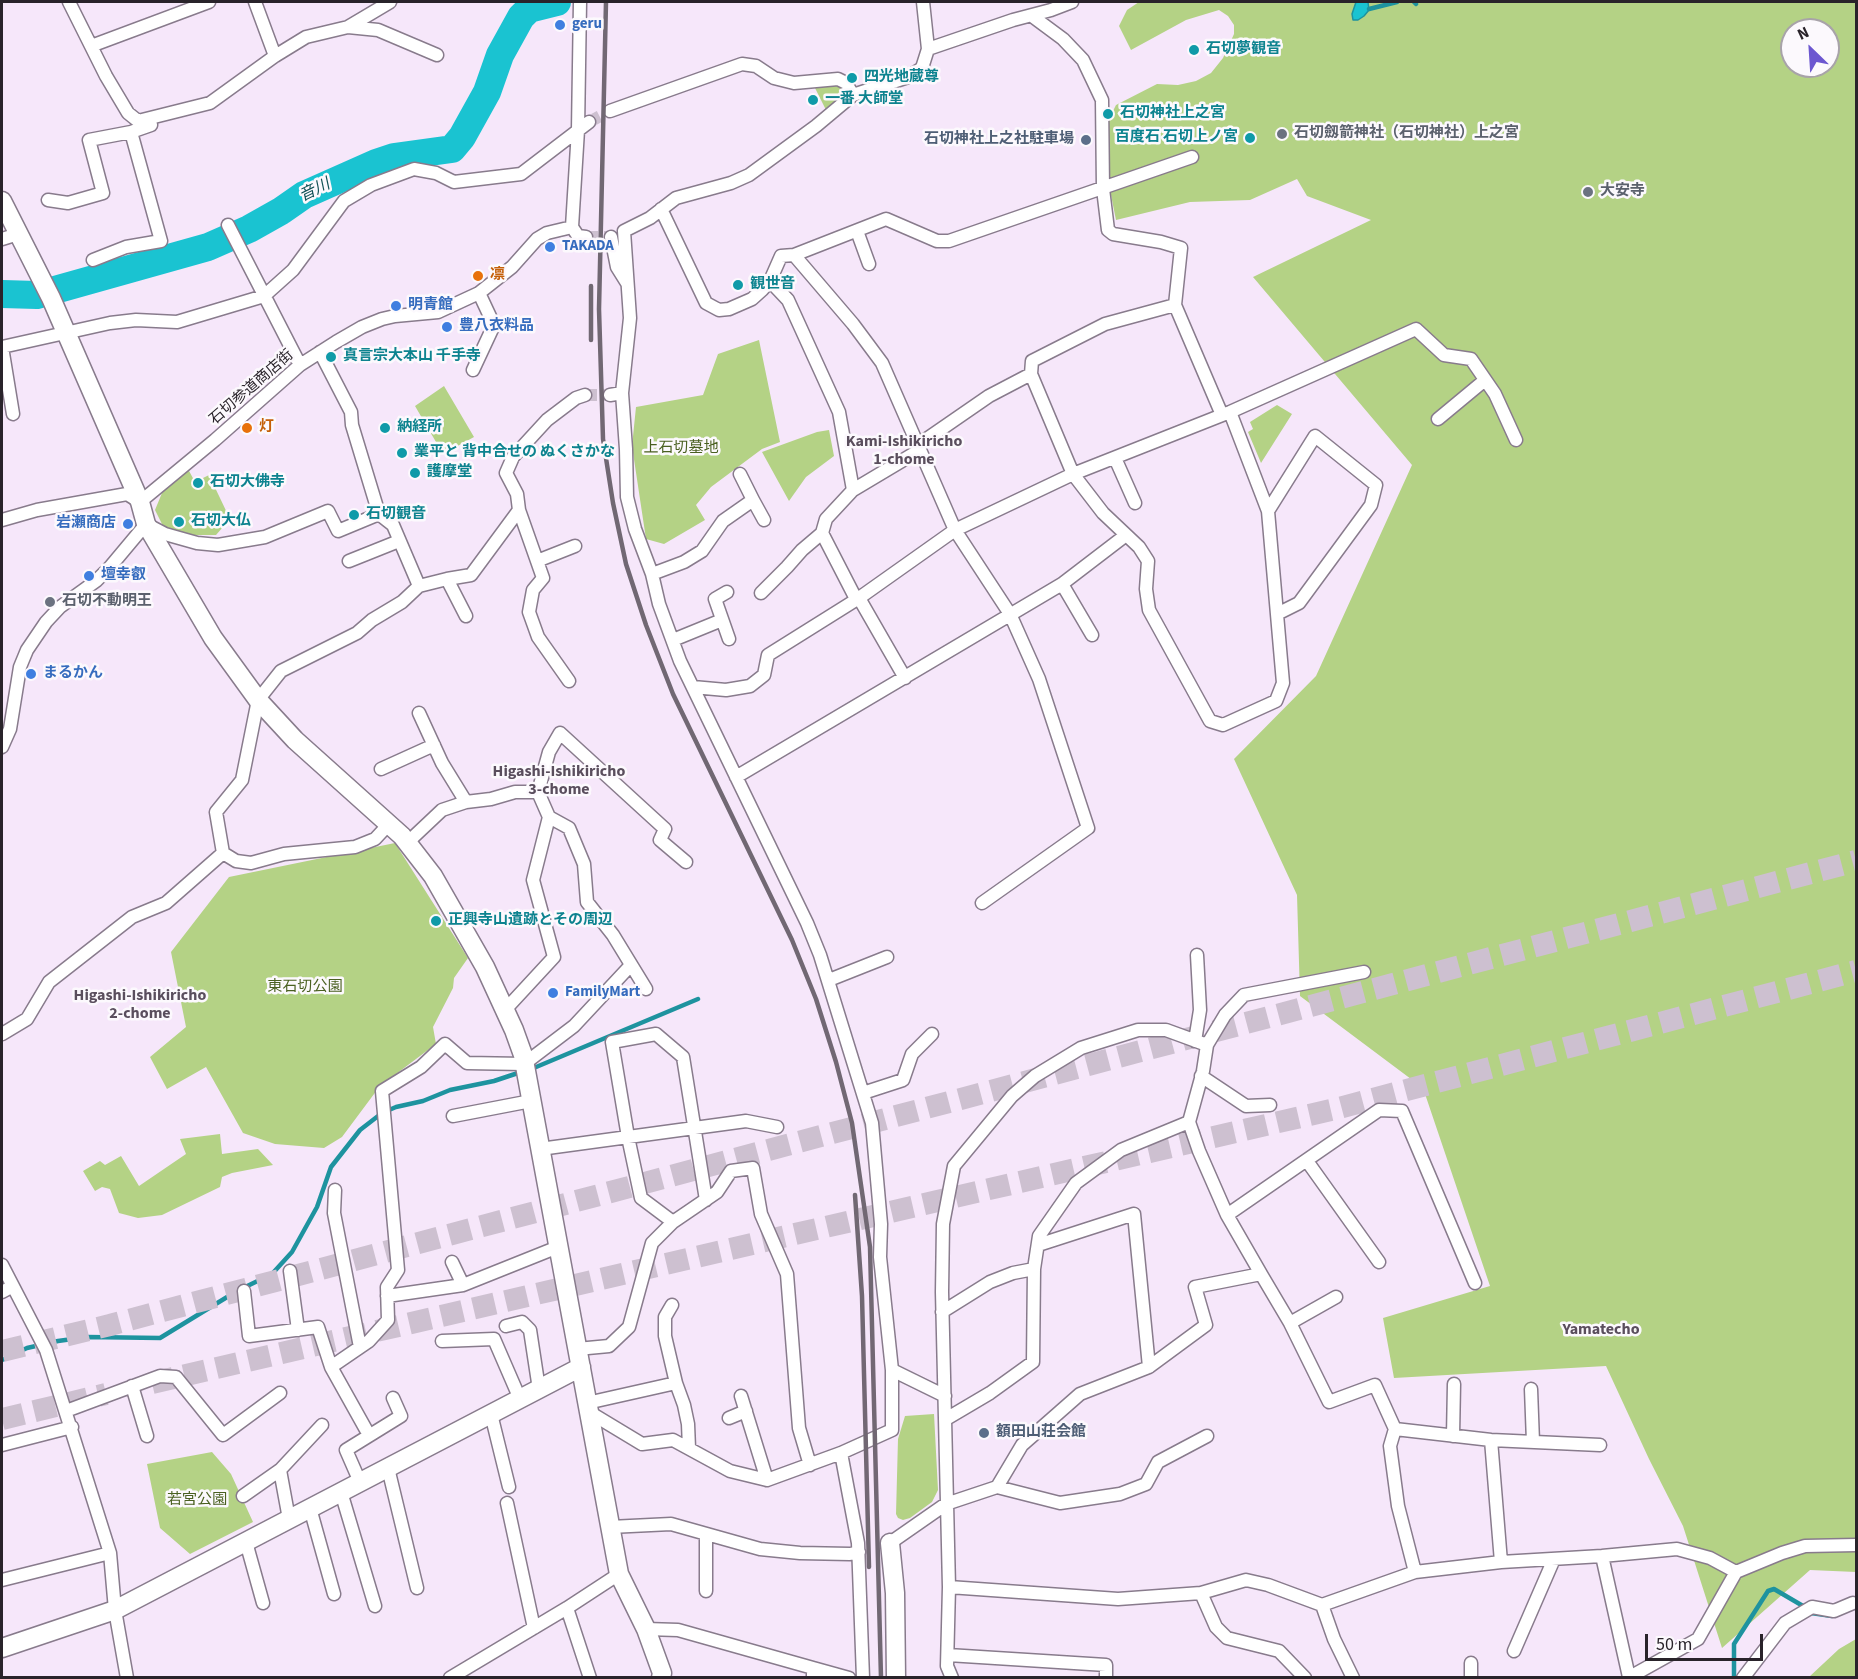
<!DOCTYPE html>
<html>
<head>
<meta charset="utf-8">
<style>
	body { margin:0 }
	#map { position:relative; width:1858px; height:1679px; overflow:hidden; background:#f6e7fa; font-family:"Source Sans 3",sans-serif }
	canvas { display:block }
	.frame { position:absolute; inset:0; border:3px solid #29232a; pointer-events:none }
	.north { position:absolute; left:1780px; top:18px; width:60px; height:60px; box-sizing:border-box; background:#fcf9fd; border:2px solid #a8a3a9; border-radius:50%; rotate:335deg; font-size:16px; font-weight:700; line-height:24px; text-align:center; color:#29232a }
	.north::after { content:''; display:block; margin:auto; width:21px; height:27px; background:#6c57d0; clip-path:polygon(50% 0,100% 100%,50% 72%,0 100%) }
	.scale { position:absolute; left:1645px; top:1634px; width:118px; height:27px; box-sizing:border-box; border:3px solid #29232a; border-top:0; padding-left:8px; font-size:18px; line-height:21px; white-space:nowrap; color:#29232a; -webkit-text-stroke:4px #fcf9fd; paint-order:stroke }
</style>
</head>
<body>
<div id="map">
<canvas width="1858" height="1679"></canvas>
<div class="frame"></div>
<div class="north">N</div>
<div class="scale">50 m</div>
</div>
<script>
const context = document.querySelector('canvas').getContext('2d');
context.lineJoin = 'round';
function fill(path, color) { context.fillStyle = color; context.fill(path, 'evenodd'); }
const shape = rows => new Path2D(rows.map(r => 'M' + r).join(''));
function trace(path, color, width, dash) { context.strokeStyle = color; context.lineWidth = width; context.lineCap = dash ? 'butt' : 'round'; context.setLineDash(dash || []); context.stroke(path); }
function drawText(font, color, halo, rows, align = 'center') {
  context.font = font + ' "Source Sans 3","Noto Sans JP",sans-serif'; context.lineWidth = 5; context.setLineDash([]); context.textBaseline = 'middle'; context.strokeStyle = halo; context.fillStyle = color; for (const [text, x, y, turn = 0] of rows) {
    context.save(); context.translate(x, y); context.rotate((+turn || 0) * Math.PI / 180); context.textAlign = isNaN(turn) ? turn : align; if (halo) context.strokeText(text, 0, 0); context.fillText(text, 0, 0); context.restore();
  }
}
const green = shape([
	[1139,2,1856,2,1856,1572,1810,1570,1722,1648,1683,1526,1649,1459,1606,1366,1394,1378,1383,1318,1490,1286,1423,1088,1300,996,1297,895,1234,759,1316,676,1412,465,1253,277,1371,220,1307,196,1297,179,1250,200,1190,202,1116,220,1109,185,1107,123,1116,105,1157,84,1178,85,1196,81,1211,73,1223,58,1234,34,1234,25,1228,16,1219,10,1186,20,1131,50,1119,26,1127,10],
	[1792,30,1828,30,1828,66,1792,66],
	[834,85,842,87,845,94,826,110,815,88],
	[759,340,780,442,762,449,711,487,696,505,705,520,664,544,646,539,632,446,636,407,703,395,718,354],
	[444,386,474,437,443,454,415,406],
	[1277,405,1292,414,1261,463,1248,432,1253,429,1250,422],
	[829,430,834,456,806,477,789,501,762,452,817,432],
	[188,469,195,482,209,475,230,519,216,535,192,535,164,528,155,510,162,493],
	[395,843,468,958,454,978,453,988,433,1027,436,1044,380,1086,342,1137,324,1148,275,1144,243,1133,206,1067,167,1089,150,1057,186,1027,171,952,229,877],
	[220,1134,222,1154,258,1149,273,1165,232,1173,222,1177,220,1187,162,1215,138,1218,119,1213,110,1189,102,1187,95,1191,83,1171,100,1161,105,1165,121,1156,139,1186,186,1154,180,1139],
	[934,1414,938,1490,932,1502,910,1518,903,1520,898,1518,896,1514,898,1439,905,1416],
	[212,1452,231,1474,253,1522,190,1554,160,1528,147,1464],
	[1856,1639,1856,1677,1809,1677,1839,1649]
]);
const water = shape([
	[1356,2,1368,2,1369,10,1364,16,1358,20,1353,20,1352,14,1356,2]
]);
const stream = shape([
	[1414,2,1416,4],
	[1369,9,1397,2],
	[529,1070,698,999],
	[2,1360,27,1348,58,1341,87,1337,160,1338,237,1291,272,1274,292,1252,317,1207,331,1167,360,1130,382,1113,396,1107,423,1101,450,1090,494,1081,521,1072],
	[1734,1678,1734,1644,1768,1591,1774,1589,1803,1606,1811,1613,1832,1616]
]);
const river = shape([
	[2,294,37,295,208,247,249,229,281,211,304,195,376,163,394,157,452,149,462,137,487,92,500,55,521,17,529,9,557,2]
]);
const streetTunnel = shape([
	[589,122,610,111],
	[586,237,611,237],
	[585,395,610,395]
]);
const highwayTunnel = shape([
	[2,1351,110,1325,1856,861],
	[152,1383,1335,1109,1856,971],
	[2,1419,106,1394]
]);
const street = shape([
	[69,2,106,76,128,113,138,121,210,103,275,56,306,37,348,27,390,2],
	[255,2,275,56],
	[580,2,578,130,572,227,578,236,586,237],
	[923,2,928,49,1013,20,1051,10,1072,2],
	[1032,16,1063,39,1083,60,1102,100,1103,189,1108,230,1113,234,1161,242,1181,248,1175,305,1222,415],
	[348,27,378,30,437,55],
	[91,46,209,2],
	[610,111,742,64,756,66,774,78,794,83,838,79,846,83,853,95],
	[48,200,68,203,103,193,89,140,131,132],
	[661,209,706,303,719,310,729,309,752,299,762,290,770,281,781,256,794,255,886,219,937,241,949,241,1192,157],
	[228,225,300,365],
	[857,231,869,264],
	[611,237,617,267,627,283],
	[2,239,18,234],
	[794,255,853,324,882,363,955,530,1010,614,1039,679,1088,828,982,903],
	[93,260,126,247,161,241,131,132,151,125,149,121],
	[770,281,788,300,839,412,853,490],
	[1175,305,1105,324,1032,361,1031,374,1073,474,1103,513,1139,547,1148,561,1146,589,1149,610,1210,721,1223,725,1276,701,1283,683,1268,511,1230,412],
	[2,347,110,323,136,320,177,322,264,296,293,270,344,201,371,185,414,169,436,173,454,182,521,174,589,122],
	[2,347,13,414],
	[473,370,494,325,479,293],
	[610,395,622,393],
	[1438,419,1485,380],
	[918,445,989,396,1031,374],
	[1115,458,1135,503],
	[753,500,764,520],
	[519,510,543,578,533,590,529,612,538,637,569,681],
	[1268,511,1315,436,1376,485,1371,505,1299,603,1277,614],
	[379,514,393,525,419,586],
	[2,520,37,510,127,494,140,502,215,440,300,365,336,342,362,327,382,319,395,316,438,312,479,293,512,267,537,239,547,233,572,227],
	[349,561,399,541],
	[537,561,575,546],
	[652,574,684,562,702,551,723,521,753,500,740,474],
	[447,579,466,616],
	[1062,584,1092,635],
	[727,592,715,599,729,639],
	[761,593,787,567,802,550,822,533],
	[859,598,905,678],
	[856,599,822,533,826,519,853,490,920,450],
	[673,640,722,620],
	[693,687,726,690,750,686,764,675,768,655,859,598,955,530,1073,474,1230,412,1416,329,1444,355,1471,359,1495,394,1516,440],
	[419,713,442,763,466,802],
	[2,747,10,729,20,667,27,650,46,622,60,607,96,581,110,567,146,524,165,534,197,543,218,545,265,537,328,511,338,531,379,514,352,425,351,412,320,352],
	[381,769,434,745],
	[736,777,1062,584,1126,535],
	[549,817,569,828,584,864,587,902,613,935,646,989],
	[407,843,442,810,466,802,491,799,515,792,538,792],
	[223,853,236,861,251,863,284,854,355,847,375,839,389,824],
	[829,980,887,957],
	[505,1010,554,957,533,880,549,817,538,792,549,752,560,733,665,829,660,840,686,862],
	[2,1034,27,1019,49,982,132,917,166,903,223,853,216,812,242,780,258,700,281,671,357,633,372,620,402,602,419,586,447,579,471,575,519,510,517,494,506,473,513,457,547,420,576,398,585,395],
	[1195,1041,1200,1010,1197,955],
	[1201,1076,1246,1106,1270,1105],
	[863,1093,903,1080,912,1054,932,1034],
	[453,1116,531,1101],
	[540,1149,746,1121,777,1127],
	[1307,1161,1379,1262],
	[335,1190,334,1213,360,1347],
	[1227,1215,1379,1110,1402,1111,1475,1283],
	[673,1222,641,1198,628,1137,612,1042,656,1034,683,1057,706,1200],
	[452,1262,463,1285,558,1247],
	[2,1265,46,1350,110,1553,115,1610,127,1678],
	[290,1271,298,1330],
	[1261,1274,1290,1323,1329,1402,1375,1385,1395,1429,1390,1446,1398,1506,1415,1572],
	[244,1291,249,1336,318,1327,331,1367],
	[2,1292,13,1286],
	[387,1296,463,1285],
	[672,1305,665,1317,665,1336,676,1383,684,1405,688,1424,689,1448],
	[942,1312,990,1282,1013,1273,1034,1269],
	[1290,1323,1336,1297],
	[506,1326,522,1322,530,1330,539,1389],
	[442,1341,494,1339,520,1399],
	[577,1349,609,1346,629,1327,652,1243,673,1222,717,1192,731,1171,753,1168,761,1214,787,1274,799,1428,810,1465],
	[1149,1367,1206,1325,1195,1287,1261,1274,1227,1215,1199,1151,1189,1122,1203,1071,1207,1045,1225,1015,1244,995,1364,972],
	[892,1370,945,1396],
	[132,1386,147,1436],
	[1531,1389,1533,1442],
	[741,1396,767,1480],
	[587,1403,676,1383],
	[66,1411,160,1376,176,1377,223,1435,280,1393],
	[589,1412,642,1444,673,1440,730,1471,767,1480,841,1453,892,1430,892,1370,880,1257,881,1224,872,1123,820,955,807,923,680,661,659,604,652,574,635,529,627,497,626,449,622,393,630,318,624,231,650,218,676,198,731,183,749,175,816,126,853,95,908,77,922,68,928,49],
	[491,1414,509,1487],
	[729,1418,746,1411],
	[946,1419,990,1393,1033,1362,1034,1269,1039,1236,1076,1183,1121,1150,1189,1122],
	[1395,1429,1491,1440,1600,1445],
	[369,1435,331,1367,369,1341,388,1320,387,1287,398,1270,382,1091,421,1067,445,1044,467,1063,524,1064,574,1026,631,965],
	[1453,1436,1454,1384],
	[1491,1440,1501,1562],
	[2,1445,72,1427],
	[841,1453,858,1543,863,1678],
	[388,1468,417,1588],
	[280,1470,289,1519],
	[360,1482,346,1450,401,1416,393,1398],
	[997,1487,1022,1445,1080,1394,1149,1367,1134,1214,1038,1245],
	[341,1492,375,1606],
	[243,1496,280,1470,322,1425],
	[507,1503,534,1628],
	[310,1508,334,1594],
	[610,1527,671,1524,760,1549,800,1553,850,1554,859,1552],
	[246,1542,263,1603],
	[890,1543,946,1504,997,1487,1060,1503,1120,1494,1146,1484,1158,1462,1207,1436],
	[1602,1556,1629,1677],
	[2,1580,110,1553],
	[949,1587,1118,1599,1201,1593,1246,1580,1268,1585,1322,1605,1415,1572,1501,1562,1602,1556,1677,1549,1710,1558,1736,1572],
	[706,1591,706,1534],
	[1201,1593,1216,1627,1227,1638,1279,1651,1305,1678],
	[1322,1605,1334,1639,1353,1678],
	[567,1608,590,1678],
	[646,1629,678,1630,813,1668,813,1678],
	[1514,1651,1554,1559],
	[948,1655,1106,1665,1106,1678],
	[813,1668,849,1678],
	[450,1678,567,1608,619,1574],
	[952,1678,947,1666,949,1587,942,1292,943,1224,954,1166,1012,1096,1035,1076,1081,1048,1138,1030,1166,1030,1207,1045],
	[1471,1678,1471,1663],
	[1628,1678,1698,1639,1736,1572,1782,1553,1805,1546,1856,1545],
	[1743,1678,1785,1623,1812,1607,1834,1611,1853,1603]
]);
const secondary = shape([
	[2,201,51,298,140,502,146,524,213,638,258,700,295,740,402,836,433,876,485,967,514,1030,523,1055,619,1574,646,1629,662,1673,661,1678],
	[890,1543,895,1593,896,1678],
	[2,1648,115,1610,581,1367]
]);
const rail = shape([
	[606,2,599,309,603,439,613,503,626,564,646,625,673,694,792,940,816,999,836,1062,852,1123,870,1247,881,1678],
	[591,340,591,286],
	[855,1195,862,1296,869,1567]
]);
const markers = [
	[560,25,6,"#3f7fe0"],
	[1194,50,6,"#0f9aa8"],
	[852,78,6,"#0f9aa8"],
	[813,100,6,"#0f9aa8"],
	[1108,114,6,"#0f9aa8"],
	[1282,134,6,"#6b7280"],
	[1250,138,6,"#0f9aa8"],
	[1086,140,6,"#5c6f8a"],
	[1588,192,6,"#6b7280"],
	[550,247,6,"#3f7fe0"],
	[478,276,6,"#e8710a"],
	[738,285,6,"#0f9aa8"],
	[396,306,6,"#3f7fe0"],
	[447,327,6,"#3f7fe0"],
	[331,357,6,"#0f9aa8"],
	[247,428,6,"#e8710a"],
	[385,428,6,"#0f9aa8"],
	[402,453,6,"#0f9aa8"],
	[415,473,6,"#0f9aa8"],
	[198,483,6,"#0f9aa8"],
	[354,515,6,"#0f9aa8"],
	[179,522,6,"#0f9aa8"],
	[128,524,6,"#3f7fe0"],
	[89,576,6,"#3f7fe0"],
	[50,602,6,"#6b7280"],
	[31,674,6,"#3f7fe0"],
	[436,921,6,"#0f9aa8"],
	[553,993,6,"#3f7fe0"],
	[984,1433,6,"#5c6f8a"]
];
const shopNames = [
	["geru",572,25],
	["TAKADA",562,247],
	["明青館",408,306],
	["豊八衣料品",459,327],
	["岩瀬商店",116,524,"right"],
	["壇幸叡",101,576],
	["まるかん",43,674],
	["FamilyMart",565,993]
];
const cultureNames = [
	["石切夢観音",1206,50],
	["四光地蔵尊",864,78],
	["一番 大師堂",825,100],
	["石切神社上之宮",1120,114],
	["百度石 石切上ノ宮",1238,138,"right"],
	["観世音",750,285],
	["真言宗大本山 千手寺",343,357],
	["納経所",397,428],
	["業平と 背中合せの ぬくさかな",414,453],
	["護摩堂",427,473],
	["石切大佛寺",210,483],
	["石切観音",366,515],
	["石切大仏",191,522],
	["正興寺山遺跡とその周辺",448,921]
];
const worshipNames = [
	["石切劔箭神社（石切神社）上之宮",1294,134],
	["大安寺",1600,192],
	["石切不動明王",62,602]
];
const serviceNames = [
	["石切神社上之社駐車場",1074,140],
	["額田山荘会館",996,1433,"left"]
];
const foodNames = [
	["凛",490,276],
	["灯",259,428]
];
const streetNames = [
	["石切参道商店街",252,388,-41]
];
const parkNames = [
	["上石切墓地",681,449],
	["東石切公園",305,988],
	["若宮公園",197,1501]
];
const waterNames = [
	["音川",315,191,-26]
];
const neighbourhoodNames = [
	["Kami-Ishikiricho",904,442],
	["1-chome",904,460],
	["Higashi-Ishikiricho",559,772],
	["3-chome",559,790],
	["Higashi-Ishikiricho",140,996],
	["2-chome",140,1014],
	["Yamatecho",1601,1330]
];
fill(green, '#b4d285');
fill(water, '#1ac3d1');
trace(water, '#1e939f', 1.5);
trace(stream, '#1e939f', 4.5);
trace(river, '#1ac3d1', 28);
trace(streetTunnel, '#cdc0d0', 12, [12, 6]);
trace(highwayTunnel, '#cdc0d0', 22, [22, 11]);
trace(street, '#887b8c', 15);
trace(secondary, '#887b8c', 21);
trace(street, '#fff', 12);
trace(secondary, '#fff', 18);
trace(rail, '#716873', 4.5);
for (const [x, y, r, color] of markers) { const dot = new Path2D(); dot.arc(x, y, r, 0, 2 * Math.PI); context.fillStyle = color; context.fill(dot); trace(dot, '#fcf9fd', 2); }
drawText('bold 15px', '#366cbe', '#fcf9fd', shopNames, 'left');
drawText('bold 15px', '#0d838f', '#fcf9fd', cultureNames, 'left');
drawText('bold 15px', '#5b616d', '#fcf9fd', worshipNames, 'left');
drawText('bold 15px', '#4e5e75', '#fcf9fd', serviceNames, 'right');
drawText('bold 15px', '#c56008', '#fcf9fd', foodNames, 'left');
drawText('15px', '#29232a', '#fcf9fd', streetNames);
drawText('15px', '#4a6021', '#fcf9fd', parkNames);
drawText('italic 16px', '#115156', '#fcf9fd', waterNames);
drawText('bold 16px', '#5a4e5d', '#fcf9fd', neighbourhoodNames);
</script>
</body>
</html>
